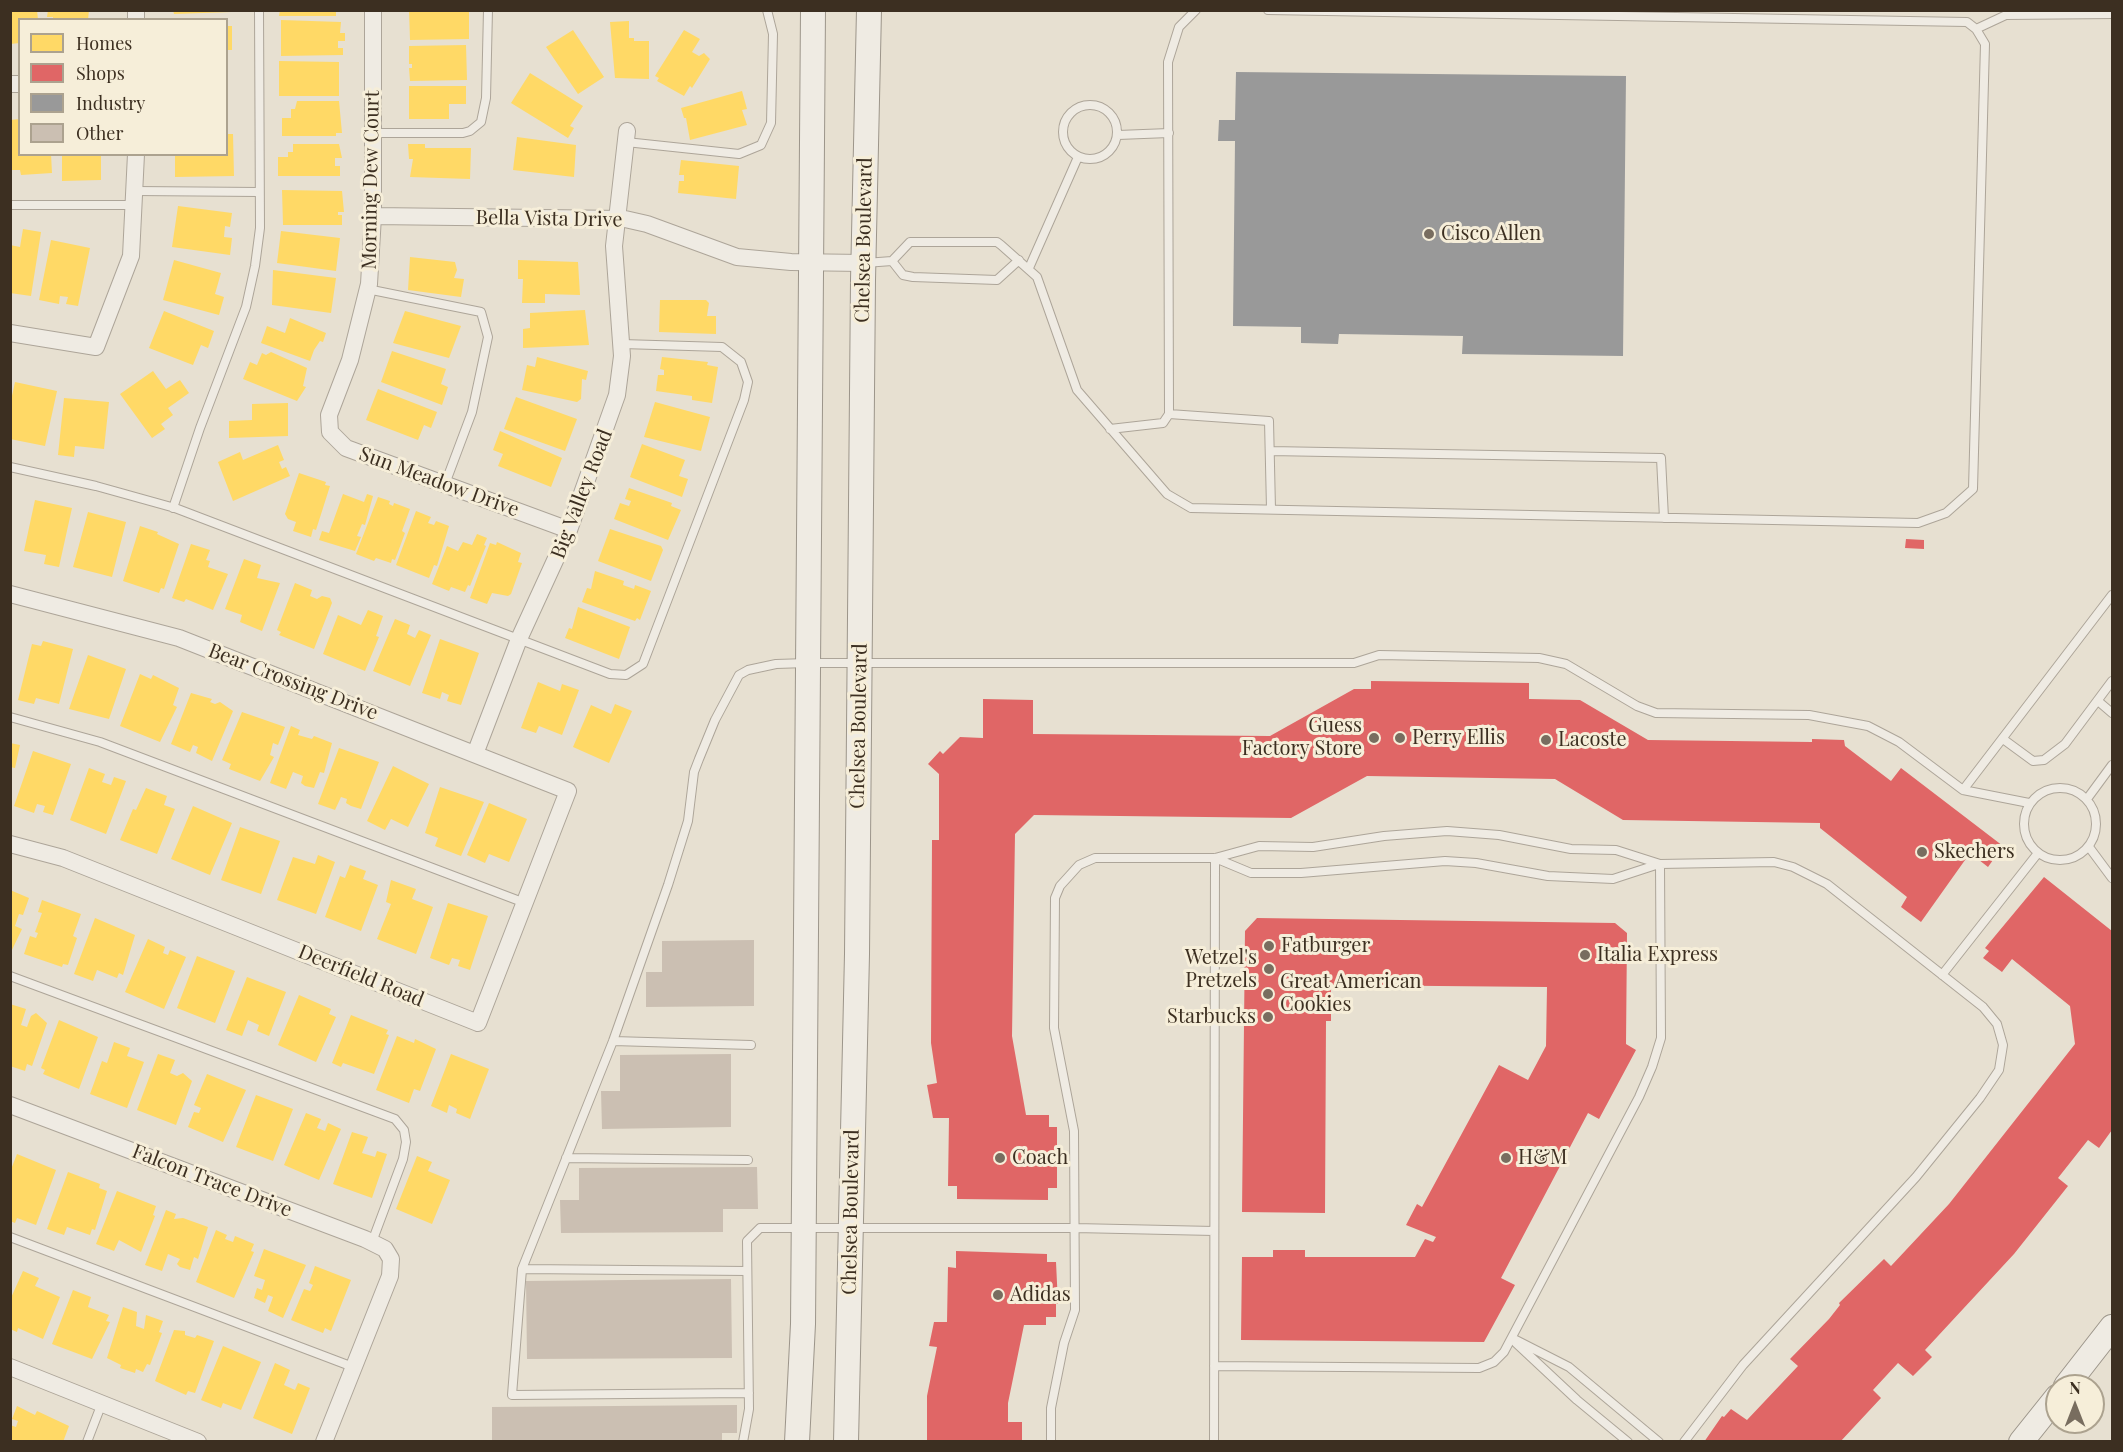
<!DOCTYPE html>
<html>
<head>
<meta charset="utf-8">
<style>
	body { margin:0 }
	#map { position:relative; width:2123px; height:1452px; overflow:hidden; background:#e7e0d1; font-family:"Playfair Display",serif }
	canvas { display:block }
	.frame { position:absolute; inset:0; border:12px solid #3c2f21; pointer-events:none }
	.legend { position:absolute; left:18px; top:18px; width:210px; height:138px; box-sizing:border-box; background:#f6eed9; border:2px solid #aca28f; margin:0; padding:8px 10px; list-style:none; font-size:18px; color:#3c2f21 }
	.legend li { display:flex; align-items:center; gap:12px; height:30px }
	.legend b { width:30px; border:2px solid #aca28f }
	.north { position:absolute; left:2045px; top:1374px; width:60px; height:60px; box-sizing:border-box; background:#f6eed9; border:2px solid #aca28f; border-radius:50%; rotate:0deg; font-size:16px; font-weight:700; line-height:24px; text-align:center; color:#3c2f21 }
	.north::after { content:''; display:block; margin:auto; width:21px; height:27px; background:#786d5f; clip-path:polygon(50% 0,100% 100%,50% 72%,0 100%) }
</style>
</head>
<body>
<div id="map">
<canvas width="2123" height="1452"></canvas>
<div class="frame"></div>
<ul class="legend">
<li><b style="height:16px;background:#ffd966"></b>Homes</li>
<li><b style="height:16px;background:#e06666"></b>Shops</li>
<li><b style="height:16px;background:#999"></b>Industry</li>
<li><b style="height:16px;background:#cbbfb2"></b>Other</li>
</ul>
<div class="north">N</div>
</div>
<script>
const context = document.querySelector('canvas').getContext('2d');
context.lineJoin = 'round';
function fill(path, color) { context.fillStyle = color; context.fill(path, 'evenodd'); }
const shape = rows => new Path2D(rows.map(r => 'M' + r).join(''));
function trace(path, color, width, dash) { context.strokeStyle = color; context.lineWidth = width; context.lineCap = dash ? 'butt' : 'round'; context.setLineDash(dash || []); context.stroke(path); }
function drawText(font, color, halo, rows, align = 'center') {
  context.font = font + ' "Playfair Display",serif'; context.lineWidth = 6; context.setLineDash([]); context.textBaseline = 'middle'; context.strokeStyle = halo; context.fillStyle = color; for (const [text, x, y, turn = 0] of rows) {
    context.save(); context.translate(x, y); context.rotate((+turn || 0) * Math.PI / 180); context.textAlign = isNaN(turn) ? turn : align; if (halo) context.strokeText(text, 0, 0); context.fillText(text, 0, 0); context.restore();
  }
}
const homes = shape([
	[10,10,37,10,38,20,20,20,20,43,10,44],
	[48,10,89,10,88,20,53,20,53,17,47,17],
	[173,10,231,10,231,12,174,14],
	[280,10,336,10,336,16,279,16],
	[409,10,469,10,469,39,410,40],
	[281,20,341,22,340,33,345,33,345,41,338,41,338,48,343,48,343,55,281,56],
	[629,21,629,38,634,38,634,41,649,41,649,79,615,78,610,22],
	[226,26,232,26,232,50,226,50],
	[573,30,604,77,578,94,546,47],
	[684,30,700,39,692,52,699,56,704,53,710,59,692,88,690,86,684,96,657,81,659,78,655,76],
	[466,45,467,80,410,81,409,68,412,68,412,64,409,64,409,46],
	[279,61,339,62,339,96,279,96],
	[530,73,583,106,570,126,574,128,568,138,511,103],
	[409,86,466,86,466,104,449,104,449,119,409,119],
	[742,91,747,109,742,110,747,125,690,140,686,118,684,118,681,108],
	[297,101,339,101,342,133,336,133,336,136,282,136,282,118,291,118,291,109,295,109],
	[20,119,20,154,51,154,52,173,21,175,20,170,12,170,10,120],
	[226,134,233,134,234,176,175,177,175,154,226,154],
	[517,137,576,145,574,177,513,170],
	[293,144,339,144,342,158,335,158,335,166,340,166,340,176,278,176,278,157,288,157,288,152,293,152],
	[408,144,425,144,425,148,471,148,470,179,410,177,413,159,409,159],
	[62,154,101,154,101,180,62,181],
	[681,160,739,166,736,199,678,193,679,181,684,181,684,175,679,175],
	[282,190,342,191,344,212,338,212,338,215,342,215,342,225,283,225],
	[178,206,232,213,230,227,225,226,224,237,232,238,230,255,172,247],
	[23,229,41,232,31,296,10,293,10,245,20,247],
	[281,231,340,238,336,271,277,263],
	[51,240,90,248,78,306,66,304,68,297,60,296,59,304,39,300],
	[410,257,455,262,457,270,454,278,464,279,461,297,408,290],
	[174,260,221,273,215,294,224,297,219,315,163,300],
	[518,260,578,262,580,295,545,294,545,303,522,303,523,279,518,279],
	[273,270,336,278,331,313,272,305],
	[660,300,706,300,709,303,707,316,716,316,716,334,659,332],
	[585,310,589,345,523,348,523,329,530,328,530,313],
	[164,311,214,331,208,348,201,345,193,365,149,348],
	[405,311,461,326,449,358,393,343],
	[290,318,326,333,323,342,320,341,314,350,310,361,261,343,267,326,285,333],
	[392,351,446,369,441,384,448,387,442,405,381,382],
	[271,352,307,368,303,386,306,387,297,401,243,379,250,362,257,365,262,353,266,355],
	[537,357,588,371,586,380,582,379,581,399,577,402,522,390,527,365,535,367],
	[662,357,708,362,707,365,718,367,712,403,692,400,692,396,656,391,658,375,664,375,664,370,660,369],
	[153,371,166,389,180,380,189,393,168,408,173,415,161,424,165,429,152,438,120,394],
	[15,382,57,391,45,446,10,439,10,405],
	[378,389,437,412,431,428,424,425,418,440,366,420],
	[516,397,577,419,565,451,504,429],
	[64,398,109,402,104,449,75,446,74,457,58,455],
	[655,402,710,417,701,451,644,437],
	[288,403,288,436,229,438,229,421,252,420,252,404],
	[500,431,562,458,551,487,498,466,503,454,493,450],
	[642,444,685,460,679,476,688,479,682,497,630,477],
	[278,445,284,460,279,462,282,469,286,467,290,476,233,501,218,462,240,452,243,460],
	[299,473,326,482,325,485,330,486,316,530,313,529,311,537,293,531,296,522,288,519,285,514],
	[629,488,672,503,671,506,681,510,668,540,614,519,620,503,629,506,631,501,625,499],
	[343,494,364,502,367,494,373,496,365,525,362,524,357,536,361,537,355,551,319,540,322,531,329,533],
	[378,497,390,501,389,504,393,506,394,503,410,509,402,531,405,533,395,560,392,559,391,563,376,558,374,561,356,554],
	[35,500,72,508,59,567,44,564,46,555,24,551],
	[416,511,431,517,428,523,434,525,436,521,449,526,437,566,434,565,429,578,396,565],
	[88,512,126,522,112,577,73,567],
	[140,526,158,532,157,534,179,544,164,589,161,588,159,593,123,581],
	[610,529,661,546,663,550,651,581,598,561],
	[477,534,487,538,484,545,486,546,470,586,468,585,465,592,451,587,449,591,432,584,447,546,458,551,463,542,472,545],
	[497,542,521,553,518,562,522,563,511,594,508,596,492,593,487,604,470,598,490,543,496,545],
	[191,544,210,550,206,560,210,561,208,567,228,574,213,610,186,599,184,602,172,598],
	[244,559,261,565,257,578,280,583,262,631,240,622,242,615,225,609],
	[595,571,624,581,623,585,634,589,635,585,651,591,640,620,637,618,635,621,582,602,587,588,591,589],
	[295,583,312,590,310,596,317,599,322,596,330,598,332,603,314,649,279,635,281,632,277,630],
	[578,607,630,627,619,659,565,638,569,628,572,629],
	[368,610,383,616,376,636,379,637,365,671,323,654,338,615,361,625],
	[395,619,410,625,407,634,415,638,419,630,431,635,410,686,373,671],
	[440,639,479,653,461,705,447,701,449,695,442,692,440,699,422,693],
	[43,641,73,649,59,704,36,698,34,704,18,700,32,644,41,646],
	[88,655,126,669,109,719,69,709],
	[140,674,151,679,153,675,179,688,173,705,177,707,160,742,120,726],
	[538,682,560,691,562,684,579,690,562,735,539,726,536,733,521,728],
	[191,693,212,699,210,702,215,704,220,702,233,711,212,761,196,753,198,747,193,745,190,752,171,744],
	[615,704,632,711,609,763,573,747,591,705,611,714],
	[242,712,285,727,278,745,273,743,270,755,274,757,260,781,229,769,231,764,222,760],
	[291,726,300,730,298,735,312,739,314,736,332,743,324,773,320,772,314,788,305,786,301,783,303,776,293,772,286,789,270,783],
	[10,743,20,745,15,768,10,767],
	[339,748,379,762,361,809,351,806,346,803,347,799,341,797,335,810,318,804],
	[33,751,71,764,53,815,43,812,45,806,37,804,34,813,14,806],
	[393,766,429,784,408,827,391,819,385,830,367,821],
	[89,768,105,774,102,782,111,785,114,777,126,781,106,834,70,820],
	[440,787,484,802,461,856,435,846,438,838,425,833],
	[146,788,167,796,164,805,175,809,157,854,120,840,133,809,136,810],
	[489,803,527,819,509,862,489,854,485,863,467,855],
	[193,806,232,823,210,875,171,859],
	[240,827,280,841,261,894,221,880],
	[318,855,335,862,316,914,277,900,293,857,315,864],
	[350,865,366,871,363,879,378,885,361,931,325,917,340,876,345,878],
	[391,880,416,889,412,899,433,907,416,954,377,939,391,904,386,902],
	[10,890,29,898,23,915,19,914,15,926,22,929,11,952],
	[42,900,81,914,73,936,77,938,68,965,63,964,62,967,24,954,30,936,36,938,38,933,35,932,42,913,38,912],
	[448,903,488,916,470,970,458,966,460,960,452,958,449,965,430,958],
	[95,918,135,935,123,975,119,973,117,978,97,970,93,981,74,974],
	[148,939,165,947,163,953,168,955,170,950,186,957,164,1009,125,992],
	[197,956,235,971,215,1023,177,1008],
	[247,977,286,992,269,1036,257,1031,259,1025,248,1020,242,1036,226,1030],
	[299,995,331,1009,329,1014,336,1017,316,1062,278,1045],
	[10,1004,26,1009,21,1025,27,1027,31,1016,36,1013,47,1023,32,1066,27,1064,25,1071,10,1066],
	[351,1015,388,1030,386,1034,389,1035,374,1074,343,1063,341,1067,332,1063],
	[59,1020,98,1037,79,1089,43,1074,45,1070,41,1068],
	[397,1036,414,1043,415,1039,436,1049,420,1091,414,1089,409,1103,376,1090],
	[114,1042,130,1048,127,1056,144,1062,127,1108,90,1094,102,1061,107,1063],
	[158,1054,175,1060,170,1073,177,1076,183,1073,192,1081,176,1125,137,1110],
	[451,1054,489,1069,470,1119,456,1113,457,1109,449,1105,447,1113,431,1106],
	[207,1074,246,1090,223,1142,188,1127,194,1112,199,1113,201,1108,194,1105],
	[256,1095,293,1109,273,1161,236,1147],
	[306,1113,321,1119,317,1128,325,1131,328,1123,341,1129,319,1180,284,1165],
	[352,1132,368,1137,362,1153,375,1157,377,1151,387,1154,372,1198,333,1184],
	[17,1154,56,1170,36,1225,17,1218,15,1223,10,1221,10,1172],
	[417,1156,432,1162,428,1171,450,1180,432,1224,396,1209],
	[68,1172,100,1184,99,1188,107,1191,95,1230,92,1229,90,1235,67,1227,64,1235,47,1229],
	[117,1191,156,1206,153,1215,155,1216,141,1252,119,1240,114,1251,96,1244],
	[166,1210,176,1214,174,1219,183,1218,208,1227,198,1259,194,1257,190,1270,180,1267,177,1264,180,1259,168,1254,162,1271,145,1265],
	[216,1230,227,1235,225,1239,233,1242,235,1236,254,1244,251,1251,254,1252,234,1298,196,1282],
	[264,1249,306,1265,283,1318,268,1311,273,1297,268,1295,265,1303,254,1298,257,1288,262,1290,265,1280,254,1276],
	[315,1266,351,1280,331,1331,325,1328,323,1333,291,1320,304,1289,310,1291,313,1285,309,1283],
	[23,1271,39,1278,35,1286,60,1297,43,1339,18,1328,17,1332,10,1329,10,1300],
	[73,1290,91,1297,88,1307,109,1315,106,1321,110,1322,92,1359,52,1344],
	[123,1307,137,1312,136,1326,144,1329,146,1315,163,1321,159,1332,162,1333,150,1365,147,1364,143,1372,136,1369,135,1373,120,1368,121,1365,107,1358],
	[174,1330,185,1331,185,1335,195,1338,197,1335,214,1341,195,1393,188,1391,186,1395,155,1381],
	[223,1346,261,1362,241,1410,223,1403,221,1408,201,1400],
	[275,1363,290,1370,284,1385,295,1390,298,1383,310,1388,292,1434,253,1418],
	[17,1406,35,1415,37,1411,69,1426,63,1442,10,1442,10,1425,16,1427,18,1421,12,1419]
]);
const shops = shape([
	[1906,539,1924,540,1924,549,1905,548],
	[1371,681,1529,683,1529,699,1580,700,1648,740,1812,742,1812,739,1844,740,1845,746,1891,781,1901,768,2003,846,1988,867,1970,853,1921,922,1901,907,1907,897,1820,828,1820,823,1623,820,1555,779,1367,776,1291,818,1034,815,1015,834,1012,1036,1026,1115,1049,1115,1049,1127,1057,1127,1057,1188,1048,1188,1048,1200,957,1199,957,1186,948,1186,949,1118,933,1118,927,1085,937,1083,931,1043,932,840,939,840,939,774,928,764,940,751,943,754,960,737,983,738,983,699,1033,700,1033,734,1270,736,1354,689,1371,689],
	[2044,877,2112,931,2112,1130,2099,1148,2088,1140,2058,1178,2068,1186,2014,1254,1925,1350,1932,1357,1913,1376,1898,1363,1873,1390,1881,1398,1840,1442,1704,1442,1722,1416,1724,1417,1731,1409,1747,1420,1798,1366,1790,1359,1829,1319,1840,1305,1839,1303,1884,1259,1891,1266,1949,1204,2075,1044,2070,1006,2012,959,2002,972,1983,958,1989,951,1985,948],
	[1257,918,1615,923,1627,933,1626,1044,1636,1050,1599,1119,1588,1113,1501,1278,1515,1285,1484,1342,1241,1340,1242,1257,1273,1257,1273,1250,1305,1250,1305,1257,1415,1257,1425,1239,1433,1242,1436,1237,1406,1225,1417,1204,1422,1207,1499,1065,1528,1080,1546,1046,1547,987,1331,985,1331,1021,1326,1021,1325,1213,1242,1212,1245,931],
	[956,1251,1047,1254,1047,1262,1056,1262,1058,1304,1056,1304,1056,1317,1046,1317,1046,1325,1024,1325,1008,1403,1008,1422,1022,1422,1022,1442,927,1442,927,1396,937,1347,929,1346,934,1322,947,1322,948,1267,956,1268]
]);
const industry = shape([
	[1236,72,1626,76,1623,356,1462,354,1463,336,1339,334,1338,344,1301,343,1301,327,1233,326,1235,141,1218,141,1219,120,1235,120]
]);
const building = shape([
	[754,940,754,1006,646,1007,646,972,662,972,662,941],
	[731,1054,731,1127,602,1129,601,1091,620,1091,620,1055],
	[757,1167,758,1209,723,1209,723,1232,561,1233,560,1200,579,1200,579,1168],
	[731,1279,732,1358,527,1359,526,1281],
	[737,1405,737,1433,722,1433,722,1442,492,1442,492,1407]
]);
const service = shape([
	[1976,29,2006,15,2112,14],
	'1063 132a27 27 0 1 1 54 0a27 27 0 1 1-54 0Z',
	[373,133,463,133,470,131,481,122,486,98,488,10],
	[1118,135,1169,133],
	[626,142,739,154,761,145,771,123,773,34,767,10],
	[135,191,259,192],
	[10,205,134,205],
	[892,261,903,275,913,277,997,280,1019,260],
	[865,263,892,261,910,242,997,242,1001,245,1037,277,1077,390,1167,494,1191,508,1918,523,1946,513,1973,489,1985,44,1976,29,1967,22,1268,10],
	[1029,268,1078,157],
	[367,289,481,312,488,337,472,412,445,484],
	[1169,414,1269,421,1271,509],
	[1110,429,1163,423,1169,414,1168,62,1179,27,1196,10],
	[1270,451,1661,458,1664,518],
	[10,467,96,486,175,508,610,674,626,675,643,664,744,400,748,382,741,362,722,347,622,344],
	[173,508,200,428,246,307,255,266,260,228,259,10],
	[2098,701,2112,713],
	[10,717,100,742,525,903],
	[2003,739,2033,761,2044,760,2065,744,2112,681],
	'2024 824a36 36 0 1 1 72 0a36 36 0 1 1-72 0Z',
	[1963,790,2112,595],
	[2087,799,2112,765],
	[2089,847,2112,878],
	[1215,858,1251,873,1301,873,1445,861,1476,863,1548,876,1613,879,1659,864],
	[1942,975,2038,853],
	[10,976,395,1119,404,1130,406,1142,403,1159,372,1242],
	[613,1041,751,1045],
	[566,1158,748,1160],
	[10,1237,353,1367],
	[522,1269,747,1271],
	[1512,1338,1569,1367,1659,1442],
	[1516,1343,1577,1400,1628,1442],
	[1214,1366,1479,1368,1494,1362,1504,1352,1639,1097,1652,1067,1661,1038,1660,864],
	[749,1393,512,1395,522,1269,613,1041,668,885,688,821,694,772,699,759,715,720,739,675,748,670,776,664,807,663,1354,663,1379,655,1539,658,1566,664,1637,706,1656,713,1809,715,1868,726,1899,742,1963,790,2029,803],
	[87,1442,102,1403],
	[743,1442,749,1409,747,1241,760,1228,1075,1228,1214,1231],
	[1051,1442,1051,1408,1064,1343,1075,1310,1074,1131,1054,1028,1055,898,1060,886,1079,865,1095,858,1215,858,1259,846,1313,847,1384,836,1447,831,1499,835,1571,849,1616,850,1660,864,1774,862,1793,867,1827,884,1983,1007,1997,1024,2003,1045,1999,1070,1980,1098,1916,1177,1743,1365,1684,1442],
	[1214,1442,1215,858]
]);
const minor = shape([
	[373,10,373,216,369,284,350,360,329,415,330,432,346,448,569,530],
	[136,20,136,10],
	[10,84,20,84],
	[373,216,625,219,647,224,737,257,791,262,863,263],
	[10,333,96,347,131,256,136,154],
	[10,594,179,638,568,791,478,1023,63,858,10,844],
	[475,754,519,639,569,530,617,395,622,356,614,246,627,131],
	[10,1105,365,1239,385,1249,391,1259,390,1276,324,1442],
	[10,1367,198,1442]
]);
const secondary = shape([
	[2066,1386,2112,1327],
	[797,1442,803,1324,813,10],
	[846,1442,857,954,863,280,869,10],
	[2021,1442,2057,1397]
]);
const markers = [
	[1429,234,6,"#786d5f"],
	[1374,738,6,"#786d5f"],
	[1400,738,6,"#786d5f"],
	[1546,740,6,"#786d5f"],
	[1922,852,6,"#786d5f"],
	[1269,946,6,"#786d5f"],
	[1585,955,6,"#786d5f"],
	[1269,969,6,"#786d5f"],
	[1268,994,6,"#786d5f"],
	[1268,1017,6,"#786d5f"],
	[1000,1158,6,"#786d5f"],
	[1506,1158,6,"#786d5f"],
	[998,1295,6,"#786d5f"]
];
const streetNames = [
	["Morning Dew Court",371,180,-89],
	["Bella Vista Drive",549,219,1],
	["Chelsea Boulevard",864,240,-89],
	["Sun Meadow Drive",439,482,20],
	["Big Valley Road",582,494,-69],
	["Bear Crossing Drive",293,682,21],
	["Chelsea Boulevard",859,726,-89],
	["Deerfield Road",361,976,22],
	["Falcon Trace Drive",212,1181,21],
	["Chelsea Boulevard",851,1212,-89]
];
const poiNames = [
	["Cisco Allen",1441,234],
	["Guess",1362,726,"right"],
	["Factory Store",1362,749,"right"],
	["Perry Ellis",1412,738],
	["Lacoste",1558,740],
	["Skechers",1934,852],
	["Fatburger",1281,946],
	["Italia Express",1597,955],
	["Wetzel's",1257,958,"right"],
	["Pretzels",1257,981,"right"],
	["Great American",1280,982],
	["Cookies",1280,1005],
	["Starbucks",1256,1017,"right"],
	["Coach",1012,1158],
	["H&M",1518,1158],
	["Adidas",1010,1295]
];
fill(homes, '#ffd966');
fill(shops, '#e06666');
fill(industry, '#999');
fill(building, '#cbbfb2');
trace(service, '#ada599', 10);
trace(minor, '#ada599', 18);
trace(secondary, '#9c958a', 26);
trace(service, '#efebe3', 8);
trace(minor, '#efebe3', 16);
trace(secondary, '#efebe3', 24);
for (const [x, y, r, color] of markers) { const dot = new Path2D(); dot.arc(x, y, r, 0, 2 * Math.PI); context.fillStyle = color; context.fill(dot); trace(dot, '#f6eed9', 2); }
drawText('20px', '#3c2f21', '#f6eed9', streetNames);
drawText('20px', '#3c2f21', '#f6eed9', poiNames, 'left');
</script>
</body>
</html>
